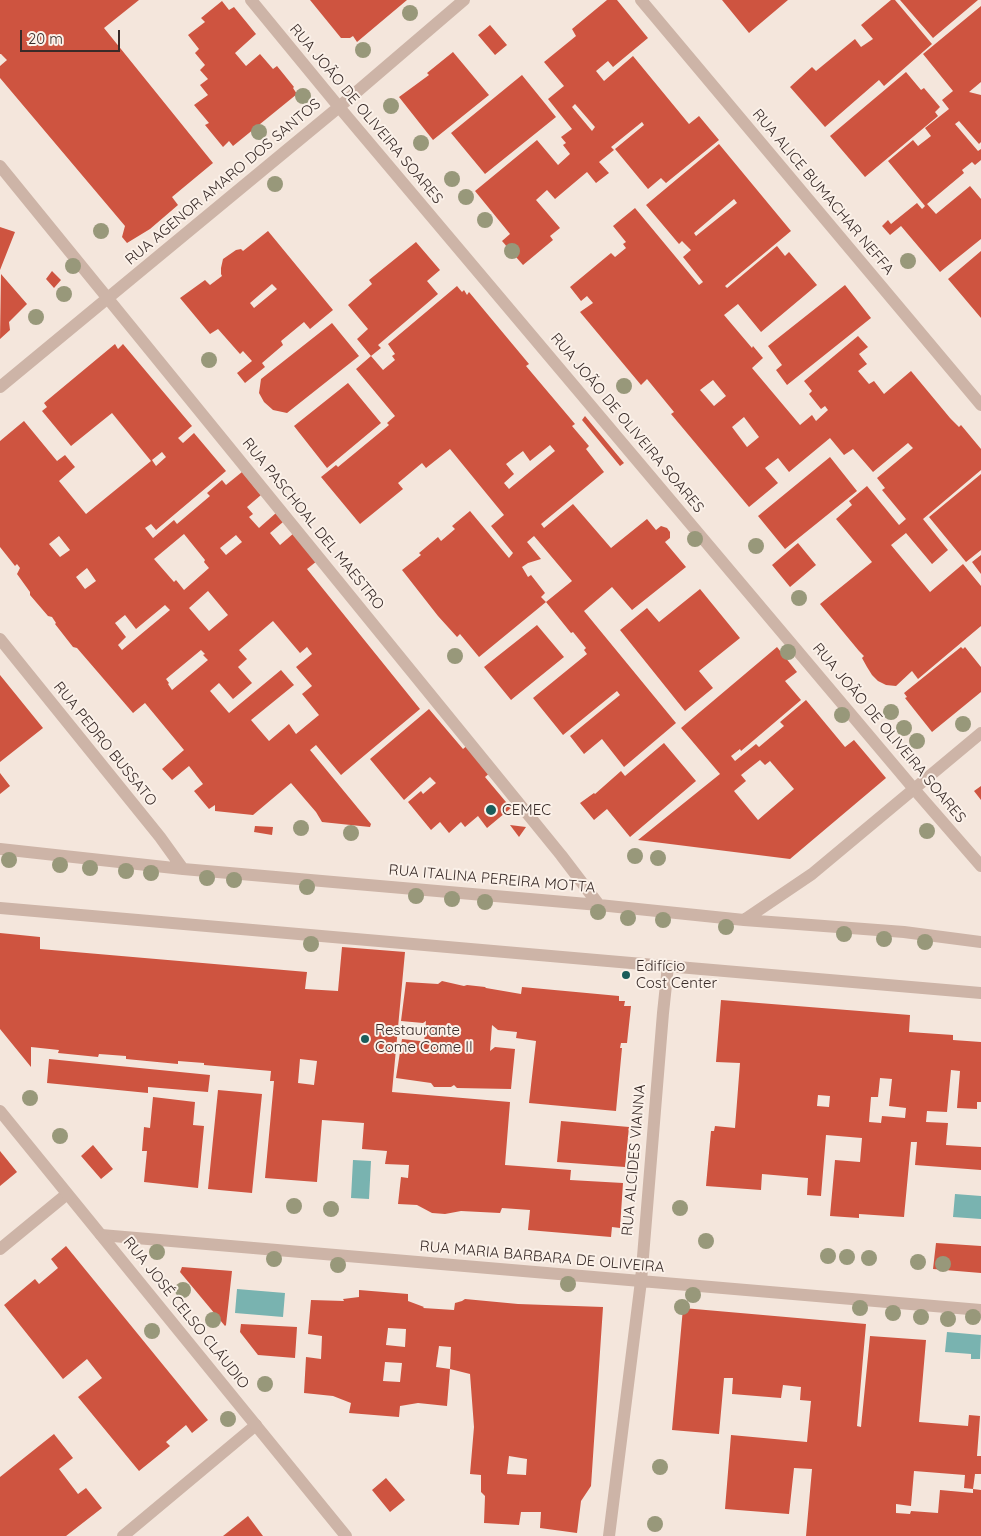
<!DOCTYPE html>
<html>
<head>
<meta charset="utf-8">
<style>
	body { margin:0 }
	#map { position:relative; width:981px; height:1536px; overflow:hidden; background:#f4e6dc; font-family:Quicksand,sans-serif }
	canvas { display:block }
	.scale { position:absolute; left:20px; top:30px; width:100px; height:22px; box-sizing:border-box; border:2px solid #392b28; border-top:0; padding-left:6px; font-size:15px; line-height:18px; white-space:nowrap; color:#392b28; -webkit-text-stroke:4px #fbf1e9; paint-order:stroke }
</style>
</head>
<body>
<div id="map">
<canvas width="981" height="1536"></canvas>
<div class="scale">20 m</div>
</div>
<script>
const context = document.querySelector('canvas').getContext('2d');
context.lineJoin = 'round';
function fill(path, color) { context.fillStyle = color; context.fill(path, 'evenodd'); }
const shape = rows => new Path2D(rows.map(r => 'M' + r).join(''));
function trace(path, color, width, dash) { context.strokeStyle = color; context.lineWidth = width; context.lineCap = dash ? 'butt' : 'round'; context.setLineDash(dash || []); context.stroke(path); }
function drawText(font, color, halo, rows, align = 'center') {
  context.font = font + ' Quicksand,sans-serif'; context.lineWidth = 4; context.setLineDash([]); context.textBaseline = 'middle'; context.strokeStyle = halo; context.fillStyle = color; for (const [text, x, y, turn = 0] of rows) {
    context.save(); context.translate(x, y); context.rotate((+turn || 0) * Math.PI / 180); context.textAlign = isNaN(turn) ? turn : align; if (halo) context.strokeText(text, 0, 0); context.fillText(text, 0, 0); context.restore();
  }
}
const water = shape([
	[353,1160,371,1161,369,1199,351,1198],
	[955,1194,981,1196,981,1219,953,1217],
	[237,1289,285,1293,283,1317,235,1313],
	[947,1332,981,1335,980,1359,971,1359,971,1354,945,1352]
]);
const building = shape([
	[0,0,139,0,104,28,213,163,172,197,178,205,150,229,127,243,122,237,125,226,0,78,0,66,7,60,1,54,0,54],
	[310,0,407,0,357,42,353,36,350,38,341,38],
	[607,0,617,0,648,38,613,67,608,61,596,71,604,81,633,56,689,124,699,116,719,140,666,183,661,178,648,189,615,149,644,125,642,122,611,147,614,150,599,162,609,173,596,183,587,172,555,199,547,190,536,200,560,228,550,236,553,240,523,265,502,241,510,234,475,191,537,140,558,165,570,154,563,145,566,143,561,137,572,129,548,99,564,86,544,62,576,36,572,29],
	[575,104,595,127,592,131,572,107],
	[722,0,788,0,749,33],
	[891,0,895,0,932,44,884,86,879,80,825,127,790,87,812,67,816,71,855,39,861,47,873,39,861,25],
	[900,0,978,0,933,38],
	[222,1,229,10,234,7,256,34,235,53,246,66,260,54,273,69,277,66,294,87,293,88,297,94,233,146,229,141,223,147,205,125,209,123,194,105,208,95,200,85,208,79,200,70,205,65,195,53,199,49,188,35,205,22,201,18],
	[981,6,981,82,969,92,981,95,981,142,979,144,959,121,955,124,978,151,981,149,981,160,975,165,972,162,962,170,964,173,927,204,936,214,970,186,981,199,981,239,940,272,901,226,890,235,882,226,888,220,891,224,917,203,922,209,925,206,888,161,913,140,918,146,931,136,925,128,949,109,942,100,953,91,923,54],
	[490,25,507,45,495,55,478,35],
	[453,52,489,95,433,140,399,97,429,75,427,73],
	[906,72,921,90,924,88,940,107,935,112,938,116,865,177,830,136],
	[522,75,556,117,485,174,451,133],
	[719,144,791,231,725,286,727,288,777,246,785,256,789,252,817,285,761,332,738,304,724,315,752,348,753,346,763,358,752,368,800,425,812,415,816,421,828,410,825,406,821,409,809,394,812,391,804,381,858,336,868,347,859,354,867,364,858,371,869,384,874,381,884,394,911,371,950,418,959,427,961,425,981,449,981,470,923,519,948,550,932,564,906,533,891,545,930,592,963,564,981,586,981,626,918,679,912,671,896,686,886,685,878,681,872,675,867,667,862,658,864,656,859,651,820,604,872,562,836,519,852,505,849,501,867,486,899,525,906,519,882,490,885,488,877,478,913,448,908,443,873,472,853,449,844,455,830,438,789,472,778,458,765,468,778,483,749,507,671,414,674,412,647,379,641,385,580,312,593,303,587,296,581,301,570,287,611,253,615,257,626,248,623,244,626,242,613,226,635,208,699,285,703,282,683,257,691,250,682,241,679,244,646,205],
	[734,199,737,203,696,236,694,233],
	[713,380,726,396,714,406,700,390],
	[744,417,759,437,747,447,732,427],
	[0,227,15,232,0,270],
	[268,231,333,310,310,329,304,322,281,341,283,345,262,363,265,367,245,383,237,373,252,361,243,351,240,354,218,329,210,334,180,298,205,280,210,285,222,276,221,274,221,268,223,259,236,250,241,249,243,251],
	[272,284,277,289,254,308,250,303],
	[416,242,440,270,427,281,438,294,378,345,381,348,371,356,357,339,368,329,348,305,372,284,369,280],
	[981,251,981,318,948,279],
	[52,271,61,280,54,288,46,279],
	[1,274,27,304,9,322,10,330,0,339],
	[845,285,871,318,787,385,776,370,782,365,768,346],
	[457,286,462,292,464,290,467,295,469,292,529,364,526,366,575,424,572,426,589,446,586,449,604,472,541,524,544,528,573,504,611,548,647,519,656,530,661,526,667,528,670,532,670,538,665,542,686,567,632,610,612,587,584,611,676,723,624,767,602,739,584,754,570,736,620,695,617,691,563,735,533,698,587,654,584,650,586,648,573,632,571,633,546,602,479,657,460,634,457,637,438,616,402,570,421,555,419,553,438,537,441,541,455,529,452,526,470,511,509,558,513,553,491,526,504,515,450,449,426,468,422,463,398,483,403,489,360,524,321,477,336,465,338,467,389,425,387,423,395,416,356,369,371,356,383,370,395,360,392,356,395,354,388,344],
	[550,445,555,451,509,489,504,483,514,474,506,464,523,451,530,461],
	[534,536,572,581,546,602,541,597,545,593,531,575,528,577,522,567,528,563,541,559,527,542],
	[332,323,359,356,287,413,273,410,264,402,259,393,261,379],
	[115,344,118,349,123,344,192,426,178,438,183,443,194,433,226,471,156,530,151,524,145,528,153,538,174,520,177,524,210,496,207,493,222,480,226,485,242,472,261,495,247,507,253,514,249,517,259,528,276,513,283,522,270,533,280,545,294,533,317,561,307,569,420,709,341,775,316,745,310,750,371,824,370,827,322,822,316,812,291,783,253,815,215,811,215,805,209,809,194,791,203,784,189,766,172,780,162,769,184,750,145,703,133,713,77,648,73,647,55,624,56,623,52,617,48,616,30,595,30,592,17,574,20,568,17,564,15,566,0,547,0,441,24,421,57,461,65,455,75,467,59,481,86,514,151,461,112,413,71,446,42,411,47,407,44,403],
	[162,452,166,457,156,466,152,460],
	[184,534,205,560,204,562,209,568,184,590,176,580,174,582,154,559],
	[236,535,242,542,226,555,220,548],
	[59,536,70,550,60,557,49,544],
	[87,568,96,581,85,589,76,577],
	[208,591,228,615,209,631,189,608],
	[165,605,170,610,122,650,118,645,126,637,115,623,125,615,136,629],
	[273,621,300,653,307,647,312,654,296,667,312,686,302,694,319,715,296,734,289,724,269,741,251,720,294,685,281,670,229,713,210,691,219,683,233,699,252,683,238,667,247,659,239,650],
	[201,650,205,654,203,655,208,660,172,690,168,684,169,683,166,679],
	[348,383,381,423,327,468,294,426],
	[585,416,624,463,620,466,582,420],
	[830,457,857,491,785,549,758,516],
	[981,474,981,550,966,562,929,517],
	[798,543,816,565,790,587,772,565],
	[981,555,981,574,972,562],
	[700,589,740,638,699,671,713,688,685,711,620,630,647,608,659,622],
	[537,625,564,657,511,700,484,667],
	[777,647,797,672,785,681,801,700,741,751,740,749,731,756,735,761,756,744,759,747,784,726,780,722,806,700,845,747,854,740,886,778,790,859,638,840,720,774,681,728],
	[760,760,765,765,770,761,794,789,758,820,734,791,746,781,741,775],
	[961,647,963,649,965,647,981,667,981,692,932,732,905,698,907,697,904,693],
	[0,675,43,728,0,762],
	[429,709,463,749,469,744,492,771,485,777,511,808,487,828,478,816,465,827,461,822,449,833,440,822,431,830,408,802,421,791,423,794,436,783,430,777,404,800,370,759],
	[664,743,696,781,630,837,607,809,594,820,580,803,594,793,595,794,621,771,625,776],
	[0,773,10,786,0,794],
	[981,786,981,800,974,791],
	[510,825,526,827,519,837],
	[255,826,273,827,272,835,254,832],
	[0,933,40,937,40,949,307,972,305,989,338,991,342,947,405,952,392,1092,510,1102,505,1165,571,1170,570,1180,623,1183,620,1228,612,1227,611,1237,528,1230,530,1210,502,1208,500,1213,461,1211,445,1214,432,1213,417,1205,398,1204,401,1177,408,1178,409,1165,385,1164,387,1151,362,1149,364,1123,322,1120,317,1182,265,1178,274,1081,270,1081,271,1071,204,1065,204,1063,178,1061,178,1064,126,1059,126,1056,99,1054,98,1057,58,1053,59,1050,31,1047,31,1067,0,1029],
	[300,1059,317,1061,314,1085,298,1083],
	[442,981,464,986,467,985,485,987,486,988,521,994,522,987,619,996,619,1001,625,1001,624,1006,631,1006,627,1043,621,1043,620,1048,622,1048,616,1111,529,1103,536,1041,516,1038,517,1032,498,1030,492,1025,490,1051,495,1047,515,1049,511,1089,457,1088,454,1085,451,1087,434,1087,431,1083,396,1078,402,1039,420,1041,424,1044,426,1021,423,1023,401,1021,406,982,438,984],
	[721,1000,910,1015,909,1032,953,1035,953,1040,981,1042,981,1102,977,1102,977,1109,957,1108,960,1071,951,1070,947,1112,927,1111,926,1122,948,1123,946,1145,981,1147,981,1170,915,1165,917,1142,911,1142,904,1217,859,1214,859,1218,830,1216,835,1160,860,1162,862,1138,826,1135,821,1196,807,1195,808,1178,762,1174,761,1190,706,1186,711,1131,714,1131,715,1126,735,1128,740,1063,716,1062],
	[880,1078,892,1079,889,1106,906,1108,905,1118,882,1116,881,1123,869,1122,871,1097,878,1097],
	[818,1095,830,1096,829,1107,817,1106],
	[49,1059,210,1075,208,1092,148,1087,148,1093,47,1083],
	[218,1090,262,1094,252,1193,208,1189],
	[153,1097,195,1102,193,1125,204,1126,198,1188,144,1182,147,1151,142,1151,144,1127,150,1128],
	[561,1121,629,1127,625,1167,557,1162],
	[93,1145,113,1169,101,1179,81,1156],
	[0,1151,17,1172,0,1186],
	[936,1243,981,1246,981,1273,933,1269],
	[66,1246,208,1420,192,1433,186,1425,166,1442,170,1446,139,1471,78,1397,102,1378,87,1359,63,1379,4,1305,35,1279,39,1284,58,1268,51,1259],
	[182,1267,232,1271,226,1325,225,1326,180,1272],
	[359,1290,408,1294,408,1301,424,1307,423,1308,454,1310,455,1303,462,1301,465,1299,518,1304,603,1307,591,1486,581,1501,577,1533,540,1528,541,1512,521,1512,519,1525,484,1523,485,1496,481,1492,481,1475,470,1474,474,1427,470,1374,450,1369,451,1347,439,1346,436,1367,450,1369,447,1406,418,1403,400,1406,399,1417,349,1413,351,1403,333,1396,304,1393,306,1357,321,1359,322,1336,308,1334,311,1300,344,1301,343,1299,359,1297],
	[388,1328,406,1329,405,1347,386,1345],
	[385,1362,402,1363,400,1382,383,1381],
	[509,1456,527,1459,526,1475,507,1474],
	[683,1308,866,1324,857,1426,861,1427,870,1336,926,1340,919,1422,968,1426,969,1415,980,1416,977,1456,981,1456,981,1474,975,1474,973,1489,964,1488,965,1475,914,1471,911,1506,896,1504,896,1513,910,1514,911,1511,938,1513,940,1490,973,1493,973,1489,981,1490,981,1536,806,1536,812,1469,794,1468,789,1514,725,1509,731,1435,807,1442,811,1401,800,1400,801,1387,783,1385,781,1398,732,1394,733,1378,724,1378,719,1434,672,1430],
	[241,1324,297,1327,295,1358,258,1355,240,1332],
	[54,1434,73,1458,59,1469,78,1494,86,1488,102,1508,66,1536,0,1536,0,1477],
	[386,1478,405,1500,390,1512,372,1490],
	[248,1516,263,1536,223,1536]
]);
const minor = shape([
	[251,0,339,107,914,789,981,866],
	[641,0,981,405],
	[0,166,561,855,599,905],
	[0,387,339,107,464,0],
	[0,639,160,837,183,869],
	[0,849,183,869,599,905,744,920,904,932,981,942],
	[0,908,608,961,981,993],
	[744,920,812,874,981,733],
	[101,1235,981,1310],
	[0,1249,67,1194],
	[123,1536,256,1425],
	[609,1536,641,1281,663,1013,668,966]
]);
const tertiary = shape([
	[0,1111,346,1536]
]);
const trees = [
	[410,13],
	[363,50],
	[303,96],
	[391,106],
	[259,132],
	[421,143],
	[452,179],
	[275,184],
	[466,197],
	[485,220],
	[101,231],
	[512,251],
	[908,261],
	[73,266],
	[64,294],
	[36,317],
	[209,360],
	[624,386],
	[695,539],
	[756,546],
	[799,598],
	[788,652],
	[455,656],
	[891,712],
	[842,715],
	[963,724],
	[904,728],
	[917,741],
	[301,828],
	[927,831],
	[351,833],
	[635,856],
	[658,858],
	[9,860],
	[60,865],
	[90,868],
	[126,871],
	[151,873],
	[207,878],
	[234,880],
	[307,887],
	[416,896],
	[452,899],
	[485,902],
	[598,912],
	[628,918],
	[663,920],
	[726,927],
	[844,934],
	[884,939],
	[925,942],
	[311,944],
	[30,1098],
	[60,1136],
	[294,1206],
	[680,1208],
	[331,1209],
	[706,1241],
	[157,1252],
	[828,1256],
	[847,1257],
	[869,1258],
	[274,1259],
	[918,1262],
	[943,1264],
	[338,1265],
	[568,1284],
	[183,1290],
	[693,1295],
	[682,1307],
	[860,1308],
	[893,1313],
	[921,1317],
	[973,1317],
	[948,1319],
	[213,1320],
	[152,1331],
	[265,1384],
	[228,1419],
	[660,1467],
	[655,1524]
];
const markers = [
	[491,810,6,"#1a5d5b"],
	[626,975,5,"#1a5d5b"],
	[365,1039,5,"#1a5d5b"]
];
const streetNames = [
	["RUA JOÃO DE OLIVEIRA SOARES",366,114,50],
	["RUA AGENOR AMARO DOS SANTOS",223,182,-40],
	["RUA ALICE BUMACHAR NEFFA",823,192,50],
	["RUA JOÃO DE OLIVEIRA SOARES",627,423,50],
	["RUA PASCHOAL DEL MAESTRO",313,524,51],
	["RUA JOÃO DE OLIVEIRA SOARES",889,733,50],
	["RUA PEDRO BUSSATO",105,744,51],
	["RUA ITALINA PEREIRA MOTTA",492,879,5],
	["RUA ALCIDES VIANNA",634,1160,-85],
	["RUA MARIA BARBARA DE OLIVEIRA",542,1257,5],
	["RUA JOSÉ CELSO CLÁUDIO",186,1313,51]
];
const poiNames = [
	["CEMEC",502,810],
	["Edifício",636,966],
	["Cost Center",636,983],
	["Restaurante",375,1030],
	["Come Come II",375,1047]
];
fill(water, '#79b3b0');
fill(building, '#ce5440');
trace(minor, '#cdb4a7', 12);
trace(tertiary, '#cdb4a7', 12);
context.fillStyle = '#98987a';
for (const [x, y] of trees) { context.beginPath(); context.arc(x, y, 8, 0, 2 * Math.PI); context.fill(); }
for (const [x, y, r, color] of markers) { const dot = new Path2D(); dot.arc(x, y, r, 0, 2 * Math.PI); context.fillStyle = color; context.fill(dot); trace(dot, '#fbf1e9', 2); }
drawText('15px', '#392b28', '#fbf1e9', streetNames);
drawText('15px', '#392b28', '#fbf1e9', poiNames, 'left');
</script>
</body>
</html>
